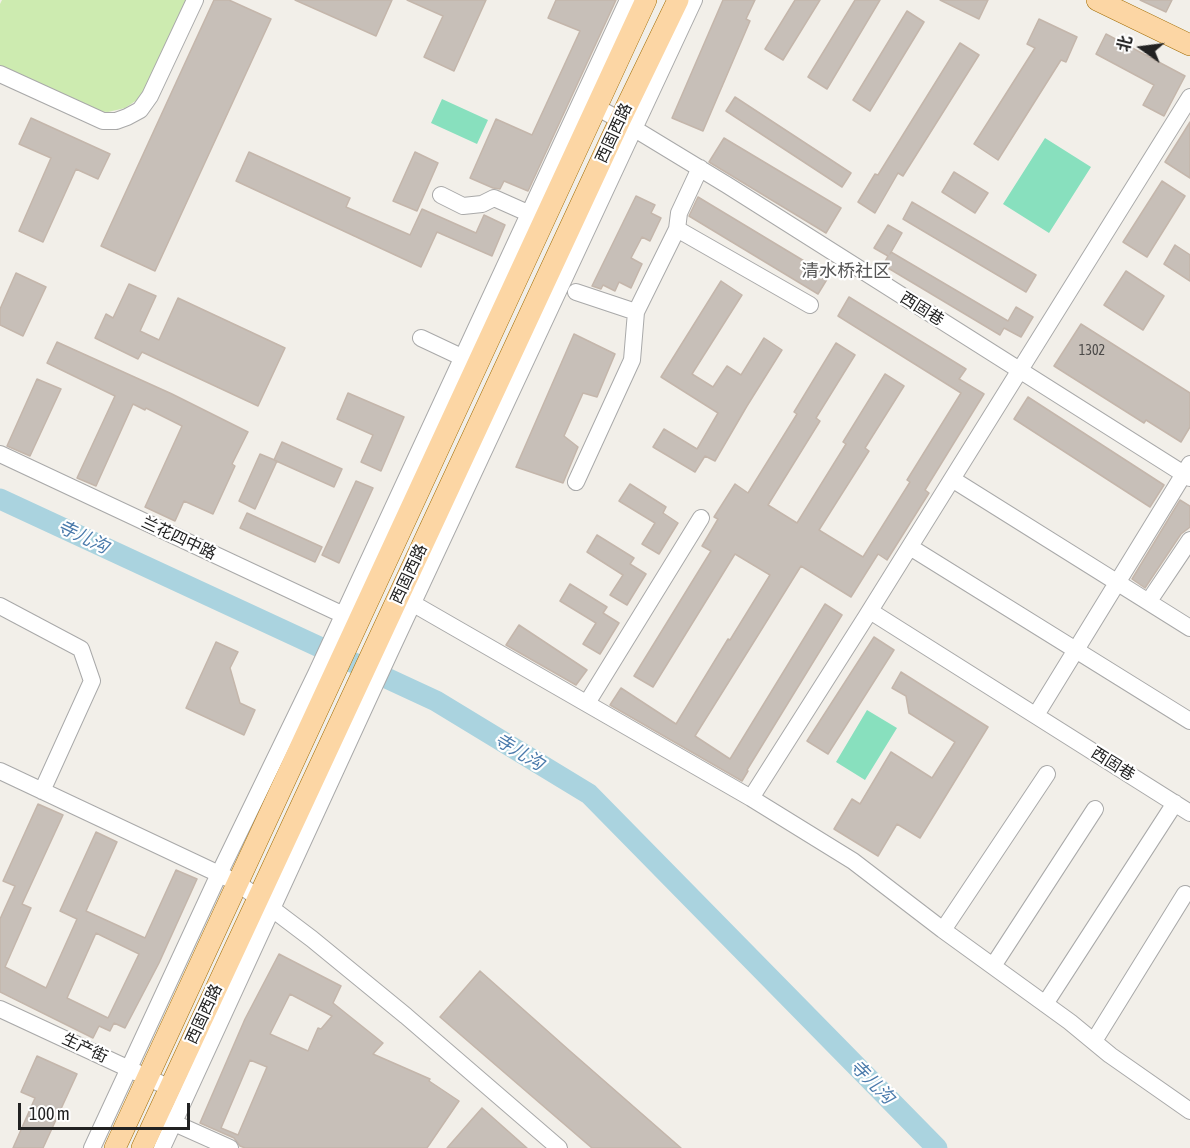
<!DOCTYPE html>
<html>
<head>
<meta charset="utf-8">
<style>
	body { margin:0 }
	#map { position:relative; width:1190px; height:1148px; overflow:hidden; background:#f2efe9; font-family:"Asap Condensed","Noto Sans SC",sans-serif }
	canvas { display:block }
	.north { position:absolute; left:1112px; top:18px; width:60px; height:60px; -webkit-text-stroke:4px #fff; paint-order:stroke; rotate:284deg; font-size:16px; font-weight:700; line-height:24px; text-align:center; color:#222 }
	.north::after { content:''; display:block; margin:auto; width:21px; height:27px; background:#222; clip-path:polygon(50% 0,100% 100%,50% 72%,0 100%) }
	.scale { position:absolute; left:18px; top:1103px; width:172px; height:27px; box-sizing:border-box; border:3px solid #222; border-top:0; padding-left:8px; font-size:18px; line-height:21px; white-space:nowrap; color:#222; -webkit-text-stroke:4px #fff; paint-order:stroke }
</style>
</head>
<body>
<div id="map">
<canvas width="1190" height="1148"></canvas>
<div class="north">北</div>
<div class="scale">100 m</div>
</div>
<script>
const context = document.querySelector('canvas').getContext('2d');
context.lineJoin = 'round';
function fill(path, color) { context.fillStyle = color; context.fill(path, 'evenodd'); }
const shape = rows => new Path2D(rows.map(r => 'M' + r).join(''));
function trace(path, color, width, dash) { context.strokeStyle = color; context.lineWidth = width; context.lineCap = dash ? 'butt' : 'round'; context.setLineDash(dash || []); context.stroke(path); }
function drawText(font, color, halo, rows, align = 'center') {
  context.font = font + ' "Asap Condensed","Noto Sans SC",sans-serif'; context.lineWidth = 4.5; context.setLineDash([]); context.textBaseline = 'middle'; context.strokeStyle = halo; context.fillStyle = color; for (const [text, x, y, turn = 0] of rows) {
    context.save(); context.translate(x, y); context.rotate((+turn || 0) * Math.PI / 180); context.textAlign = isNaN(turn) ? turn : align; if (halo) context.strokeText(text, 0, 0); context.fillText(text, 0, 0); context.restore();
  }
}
const grass = shape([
	[2,0,187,0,140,98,125,108,108,112,90,111,0,68,0,4]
]);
const pitch = shape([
	[442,99,488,120,477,144,431,123],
	[1045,138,1091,167,1049,233,1003,204],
	[867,710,897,728,865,780,836,762]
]);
const river = shape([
	[0,499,436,701,589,794,937,1148]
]);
const building = shape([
	[214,0,229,0,271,19,155,271,101,246,214,0],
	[295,0,392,0,376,36,295,0],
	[407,0,486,0,454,71,424,57,443,16,407,0],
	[556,0,616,0,528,191,504,181,500,189,493,188,470,178,496,119,532,135,580,31,548,18,556,0],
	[723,0,755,0,746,19,750,21,703,131,672,118,723,0],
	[795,0,820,0,783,60,765,49,795,0],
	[855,0,880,0,827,89,808,77,855,0],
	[940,0,988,0,979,19,940,0],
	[1140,0,1172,0,1166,12,1140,0],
	[907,11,924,22,870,111,853,100,907,11],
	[1039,19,1077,37,1066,62,1061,60,998,160,974,144,1035,48,1027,44,1039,19],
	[1106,34,1185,76,1164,116,1143,105,1154,85,1096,54,1106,34],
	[960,43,979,55,903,176,898,173,875,213,858,202,875,174,878,175,960,43],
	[735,97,851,173,842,187,726,111,735,97],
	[31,118,110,154,98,179,76,169,43,242,19,231,51,158,19,144,31,118],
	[1190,122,1190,178,1165,162,1190,122],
	[724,138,841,208,826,233,709,162,724,138],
	[249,152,350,198,346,207,410,235,422,209,476,233,484,215,505,225,492,256,437,232,421,267,236,181,249,152],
	[415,152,438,163,417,211,393,201,415,152],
	[954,172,988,193,975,213,942,192,954,172],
	[1162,181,1185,196,1147,257,1123,242,1162,181],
	[636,196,655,205,651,213,661,218,650,241,642,237,631,258,642,264,631,288,619,282,615,291,603,285,601,289,592,286,636,196],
	[698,197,829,276,818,294,689,216,698,197],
	[912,202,1036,275,1026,292,903,219,912,202],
	[888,225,902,233,890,254,891,252,1008,321,1016,307,1033,317,1021,337,1004,328,1000,335,883,265,888,256,874,248,888,225],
	[1175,245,1190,255,1190,281,1164,264,1175,245],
	[1126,271,1164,296,1143,330,1104,305,1126,271],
	[16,273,46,287,23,336,0,325,0,309,16,273],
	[721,281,742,295,692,374,713,387,727,366,741,375,764,338,782,350,747,406,715,461,705,456,695,472,653,447,664,429,697,449,718,413,661,377,721,281],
	[129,284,156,296,140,331,159,340,178,298,285,348,258,406,142,352,138,359,95,338,106,314,113,318,129,284],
	[849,297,966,369,959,379,984,394,925,490,929,493,887,560,878,554,851,597,801,566,755,640,695,736,730,759,825,604,842,615,747,770,748,771,742,781,610,705,621,688,676,724,728,639,730,640,770,575,735,554,653,687,634,676,711,551,702,546,718,519,714,517,735,484,748,493,797,414,794,412,836,343,855,355,816,418,820,421,768,505,797,523,846,444,843,442,885,374,904,386,865,448,869,451,819,530,863,557,910,482,907,480,961,393,838,316,849,297],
	[1081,324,1190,393,1190,427,1181,442,1146,420,1144,423,1054,366,1081,324],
	[574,334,615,354,597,397,583,393,564,436,578,447,563,483,516,467,574,334],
	[57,342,172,394,248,432,232,464,235,466,213,514,184,501,175,521,145,507,182,426,146,408,145,410,133,404,96,486,77,478,115,396,47,363,57,342],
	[37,379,61,389,30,456,7,446,37,379],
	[348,393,404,417,381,471,361,462,373,435,337,419,348,393],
	[1028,397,1164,485,1150,507,1014,419,1028,397],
	[282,442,342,469,334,487,274,460,282,442],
	[260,454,277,461,255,509,239,501,260,454],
	[356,481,373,488,339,563,322,555,356,481],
	[630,484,666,507,663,513,678,523,659,554,642,544,655,523,619,501,630,484],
	[1180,500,1190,506,1190,527,1181,534,1145,588,1132,579,1180,500],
	[247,513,322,547,315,562,240,528,247,513],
	[597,535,634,558,630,564,646,574,627,605,610,595,623,575,587,552,597,535],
	[570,584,607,607,603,613,619,623,600,654,583,644,596,623,560,601,570,584],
	[519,625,587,670,576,685,506,645,519,625],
	[874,637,894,650,828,754,807,741,874,637],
	[216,642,238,652,230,668,240,703,255,710,244,735,186,708,216,642],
	[901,672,988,727,920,838,897,824,878,856,834,829,852,799,860,804,891,752,932,778,955,742,909,713,906,696,892,688,901,672],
	[38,804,63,815,22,904,31,908,5,967,46,988,77,919,60,911,96,832,117,842,86,911,145,938,176,870,197,879,159,963,125,1028,114,1023,110,1031,99,1026,93,1038,0,992,0,919,15,886,3,881,38,804],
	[96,933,139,954,108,1018,67,998,96,933],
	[279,954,341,986,333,1003,383,1043,373,1054,430,1079,429,1081,459,1101,427,1148,245,1148,240,1146,234,1138,200,1123,245,1019,279,954],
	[290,994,332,1016,321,1029,318,1028,308,1051,270,1034,290,994],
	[250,1060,267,1067,238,1135,221,1128,250,1060],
	[480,971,570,1051,681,1148,592,1148,440,1017,480,971],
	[37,1056,77,1074,43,1148,13,1148,35,1098,21,1092,37,1056],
	[482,1108,527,1148,447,1148,482,1108]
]);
const minor = shape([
	[0,74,103,121,116,121,127,117,140,110,150,96,195,0],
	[598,108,620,120,727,185,1190,478],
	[441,195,463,206,482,204,494,198,539,218],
	[677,229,679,213,700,168],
	[636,312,677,229,810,305],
	[421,338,472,362],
	[0,454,352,619],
	[952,479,1190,628],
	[576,482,632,360,636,312,576,292],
	[910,547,1190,721],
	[405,599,751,798,853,861,943,930,1070,1022,1110,1055,1190,1111],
	[1149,601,1190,540],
	[0,606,81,649,92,681,42,791],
	[870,611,1190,813],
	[587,703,701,518],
	[1036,715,1190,464],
	[0,771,238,883,312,939,406,1016,559,1148],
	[751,798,866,617,1190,97],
	[943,930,1047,774],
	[993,966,1095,809],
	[1045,1004,1175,803],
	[0,1009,170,1088],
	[1094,1041,1185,894],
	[163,1118,230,1148],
	[92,1148,219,874,316,674,628,0],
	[162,1148,390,652,694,0]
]);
const major = shape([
	[1097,0,1190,45],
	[115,1148,646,0],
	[142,1148,620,120,678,0]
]);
const numberNames = [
	["1302",1092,351]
];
const streetNames = [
	["西固西路",614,133,-65],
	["西固巷",922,309,32],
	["兰花四中路",179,538,25],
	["西固西路",409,574,-65],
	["西固巷",1113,764,32],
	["西固西路",204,1014,-65],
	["生产街",85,1048,25]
];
const neighbourhoodNames = [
	["清水桥社区",846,271]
];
const waterNames = [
	["寺儿沟",83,537,25],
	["寺儿沟",519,752,31],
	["寺儿沟",872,1082,45]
];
fill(grass, '#cdebb0');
fill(pitch, '#88e0be');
trace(river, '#aad3df', 21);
fill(building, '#c7bfb8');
trace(building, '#c4b6ab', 1.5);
trace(minor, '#a9a9a9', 18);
trace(major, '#a06b00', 22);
trace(minor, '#fff', 16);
trace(major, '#fcd6a4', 21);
drawText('14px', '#4b4948', null, numberNames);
drawText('16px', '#222', '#fff', streetNames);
drawText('18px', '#555', '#fff', neighbourhoodNames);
drawText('italic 18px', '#4a7aab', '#fff', waterNames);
</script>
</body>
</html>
